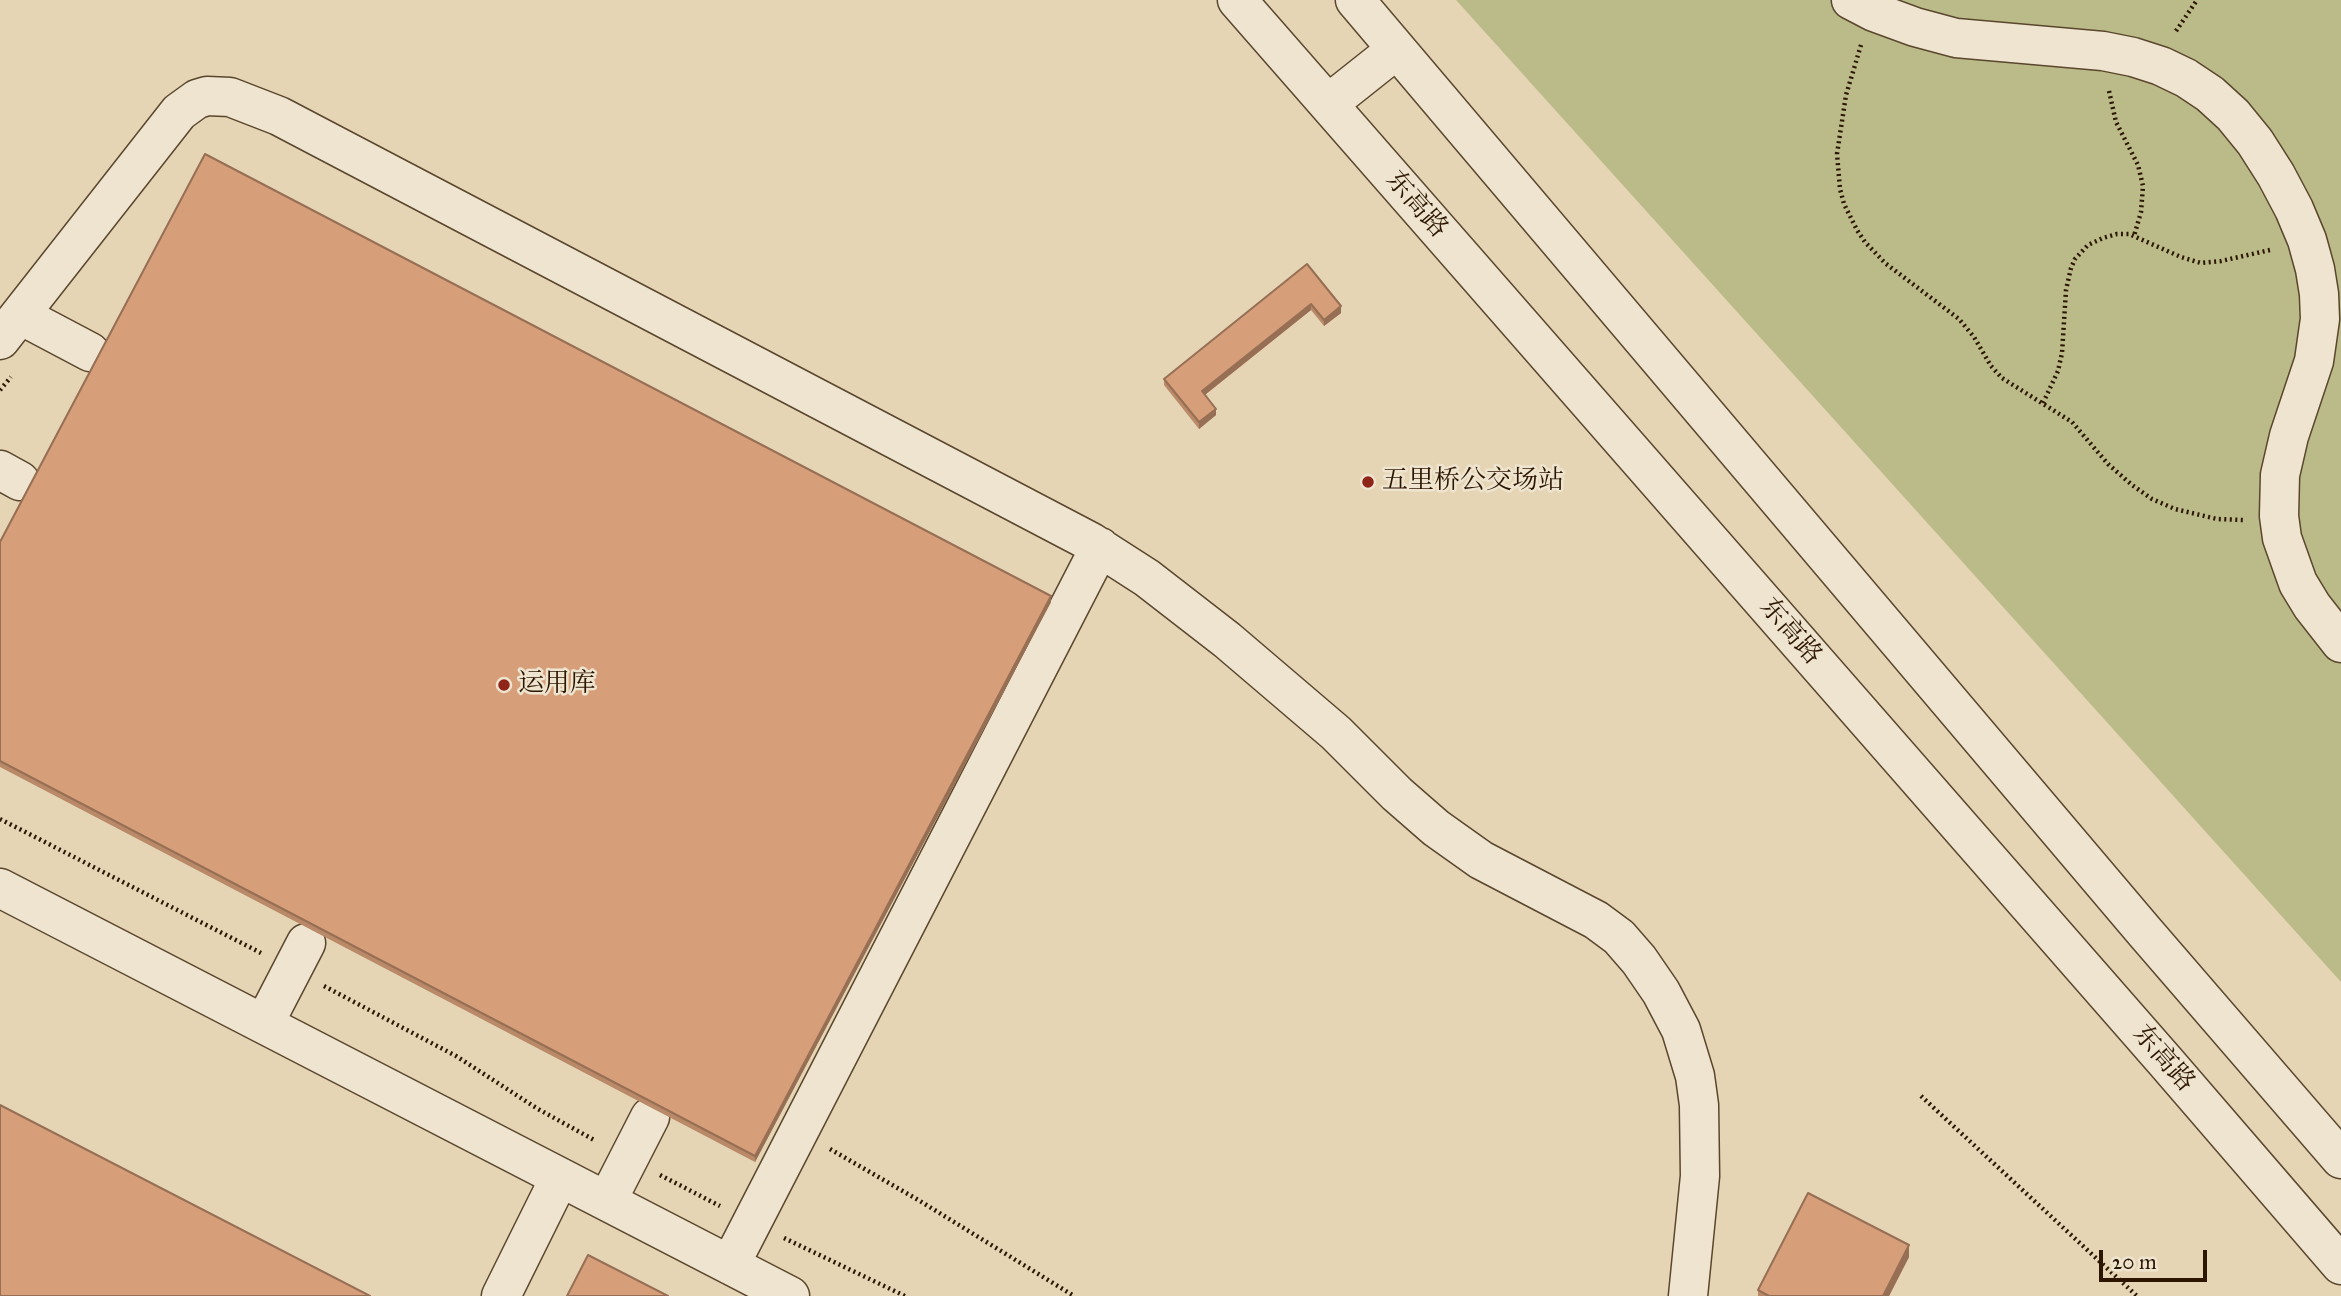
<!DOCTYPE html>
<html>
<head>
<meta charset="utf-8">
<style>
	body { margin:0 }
	#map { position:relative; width:2341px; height:1296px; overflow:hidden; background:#e5d5b5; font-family:"IM FELL Great Primer",serif }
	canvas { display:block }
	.scale { position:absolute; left:2099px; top:1250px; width:108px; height:32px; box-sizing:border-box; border:4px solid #2c1600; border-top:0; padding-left:9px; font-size:21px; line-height:24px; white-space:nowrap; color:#2c1600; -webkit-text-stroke:5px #eee4cf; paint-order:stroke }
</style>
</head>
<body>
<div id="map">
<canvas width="2341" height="1296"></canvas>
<div class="scale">20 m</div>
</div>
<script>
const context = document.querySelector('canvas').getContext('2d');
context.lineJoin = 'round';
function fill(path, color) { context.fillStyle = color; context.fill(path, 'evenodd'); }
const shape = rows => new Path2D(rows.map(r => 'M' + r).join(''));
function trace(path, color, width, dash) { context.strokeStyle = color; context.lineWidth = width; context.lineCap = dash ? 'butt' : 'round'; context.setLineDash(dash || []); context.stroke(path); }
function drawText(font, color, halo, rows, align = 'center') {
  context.font = font + ' "IM FELL Great Primer","Noto Serif SC",serif'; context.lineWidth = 5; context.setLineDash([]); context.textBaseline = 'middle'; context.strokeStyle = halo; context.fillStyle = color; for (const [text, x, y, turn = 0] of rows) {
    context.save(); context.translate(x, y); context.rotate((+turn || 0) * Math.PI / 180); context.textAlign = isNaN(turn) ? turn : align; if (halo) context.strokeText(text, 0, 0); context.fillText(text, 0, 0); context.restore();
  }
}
const green = shape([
	[1456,0,2341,0,2341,982]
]);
const path = shape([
	[2176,31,2197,0],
	[1861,45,1846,95,1837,154,1840,189,1844,204,1857,230,1865,242,1885,263,1959,319,1974,337,1991,366,2002,378,2072,422,2108,464,2132,485,2152,499,2175,509,2217,519,2244,520],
	[2109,91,2116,122,2138,165,2143,186,2141,212,2134,236],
	[0,390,11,377],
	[2043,403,2058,371,2062,353,2066,290,2071,268,2075,259,2088,245,2103,238,2117,234,2129,234,2181,257,2201,263,2221,261,2270,250],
	[0,819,261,953],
	[324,986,456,1056,538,1109,596,1141],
	[1921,1096,2137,1296],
	[830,1149,920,1201,1074,1296],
	[660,1175,720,1206],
	[784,1238,905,1296]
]);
const minor = shape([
	[1237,0,2165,1061,2341,1265],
	[1355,0,2144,931,2341,1159],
	[1851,0,1874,12,1915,27,1956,38,2103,51,2133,57,2161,66,2186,78,2210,94,2233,115,2255,142,2276,175,2294,209,2307,240,2315,269,2319,294,2320,319,2314,361,2289,436,2280,475,2279,516,2282,538,2298,583,2312,606,2341,643],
	[1328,104,1396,50],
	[20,315,90,352],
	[0,340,179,112,197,99,207,96,230,97,279,116,1091,542,1147,578,1227,640,1336,733,1397,794,1436,828,1481,860,1596,920,1619,937,1639,960,1661,992,1681,1030,1695,1076,1699,1105,1700,1176,1688,1296],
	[0,470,20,481],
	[0,888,790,1296],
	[264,1024,306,943],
	[607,1201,650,1117],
	[730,1265,1100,547],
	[501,1296,560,1177]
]);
const wall = shape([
	[1307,264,1341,313,1324,326,1311,310,1205,395,1216,415,1199,429,1164,385,1164,379],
	[0,542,1051,602,755,1162,0,767],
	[1909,1257,1889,1296,1758,1296,1758,1290]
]);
const shadedWall = shape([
	[1311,304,1311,310,1202,397,1202,391],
	[1341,306,1341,313,1324,326,1324,320],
	[1216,409,1216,415,1199,429,1199,422],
	[1051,596,1051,602,755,1162,755,1156],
	[1909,1245,1909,1257,1889,1296,1883,1296]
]);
const building = shape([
	[205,154,1051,596,755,1156,0,761,0,542,205,154],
	[1307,264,1341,306,1324,320,1311,304,1202,391,1216,409,1199,422,1164,379,1307,264],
	[0,1105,370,1296,0,1296,0,1105],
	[1808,1193,1909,1245,1883,1296,1769,1296,1758,1290,1808,1193],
	[588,1255,668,1296,567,1296,588,1255]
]);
const markers = [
	[1368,482,7,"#8f2418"],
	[504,685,7,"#8f2418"]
];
const streetNames = [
	["东高路",1416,205,49],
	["东高路",1790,632,49],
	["东高路",2163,1059,49]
];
const poiNames = [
	["五里桥公交场站",1382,482],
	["运用库",518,685]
];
fill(green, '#bbbb89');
trace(minor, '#5a462d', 41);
trace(path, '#2c1600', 4.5, [2, 3.5]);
trace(minor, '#eee4cf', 38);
fill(wall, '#b98968');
fill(shadedWall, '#966f55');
fill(building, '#d79f79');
trace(building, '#966f55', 2);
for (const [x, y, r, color] of markers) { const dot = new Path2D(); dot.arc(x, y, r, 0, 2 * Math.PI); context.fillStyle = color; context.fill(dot); trace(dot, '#eee4cf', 2.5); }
drawText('26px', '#2c1600', '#eee4cf', streetNames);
drawText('26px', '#2c1600', '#eee4cf', poiNames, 'left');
</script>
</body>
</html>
